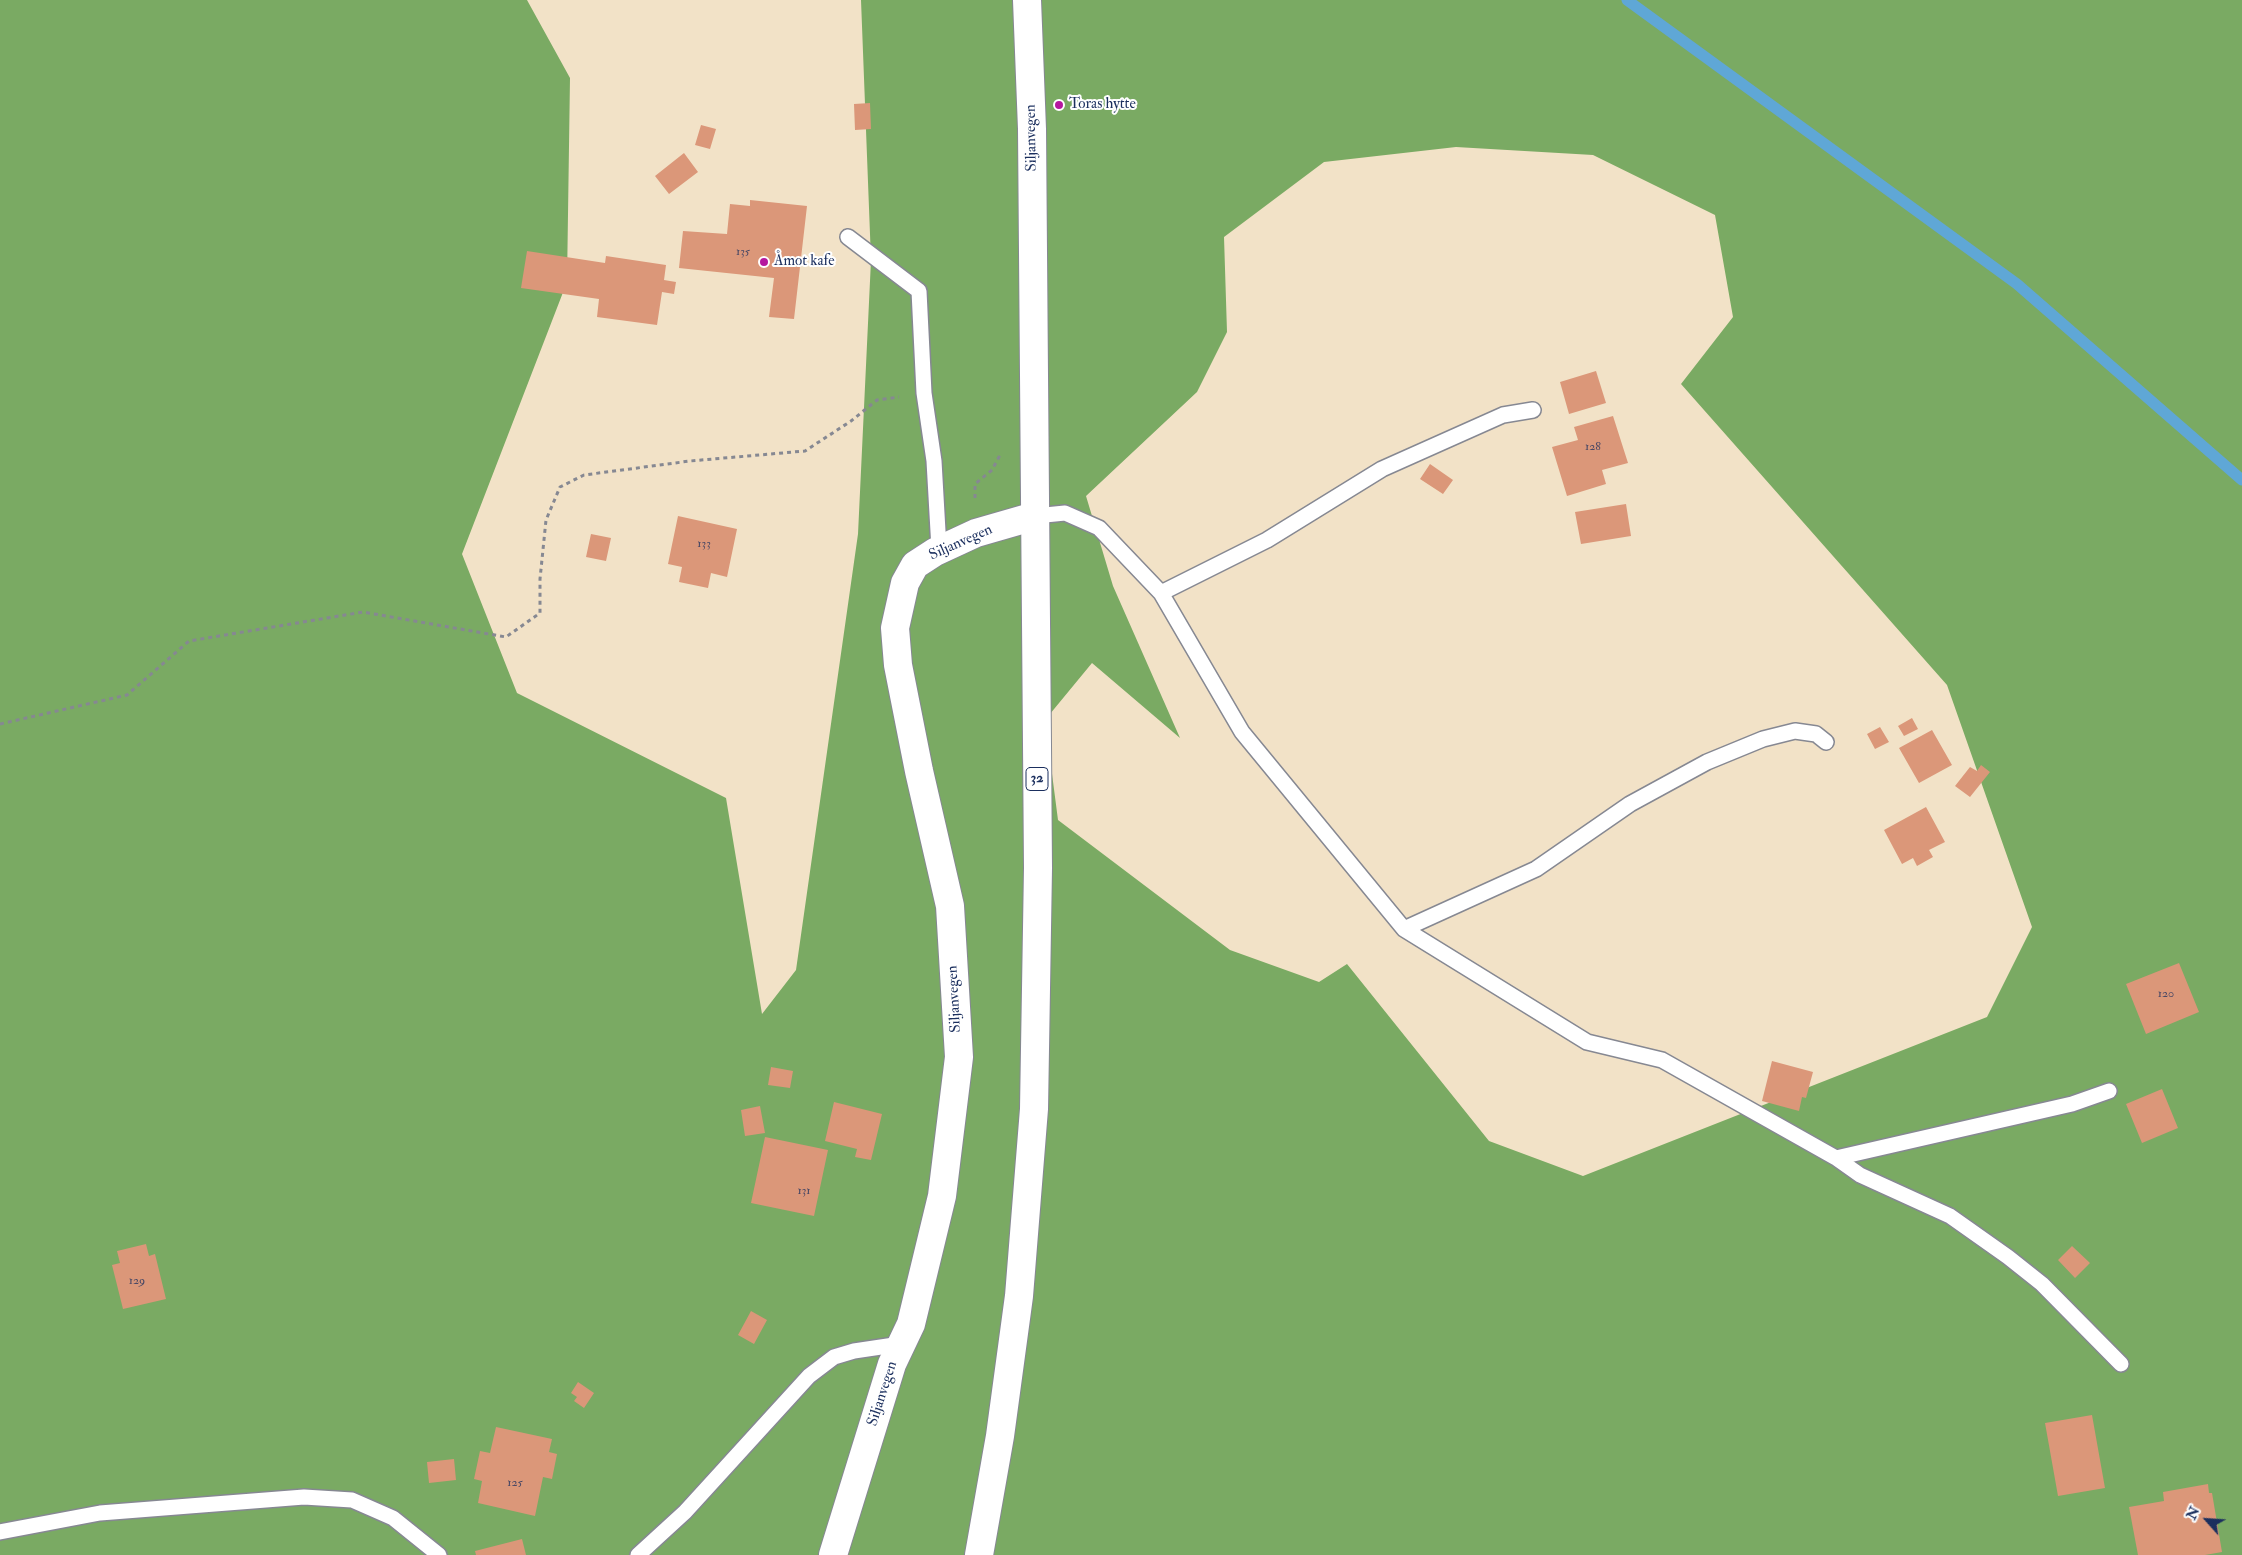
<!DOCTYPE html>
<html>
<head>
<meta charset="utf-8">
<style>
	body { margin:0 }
	#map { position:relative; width:2242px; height:1555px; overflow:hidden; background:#f2e2c7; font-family:"IM FELL Double Pica",serif }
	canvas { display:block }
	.north { position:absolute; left:2182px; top:1495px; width:50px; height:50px; -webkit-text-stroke:4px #fff; paint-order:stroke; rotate:296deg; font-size:14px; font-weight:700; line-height:20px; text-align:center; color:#1b2f5e }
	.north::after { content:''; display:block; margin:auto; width:18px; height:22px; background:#1b2f5e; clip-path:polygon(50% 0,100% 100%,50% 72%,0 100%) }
</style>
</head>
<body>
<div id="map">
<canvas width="2242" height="1555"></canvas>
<div class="north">N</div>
</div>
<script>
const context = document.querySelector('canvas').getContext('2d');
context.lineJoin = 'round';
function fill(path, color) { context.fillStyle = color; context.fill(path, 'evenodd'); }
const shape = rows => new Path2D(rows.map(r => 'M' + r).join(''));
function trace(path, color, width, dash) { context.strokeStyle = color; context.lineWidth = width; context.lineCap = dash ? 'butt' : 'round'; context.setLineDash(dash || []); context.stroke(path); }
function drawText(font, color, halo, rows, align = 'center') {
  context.font = font + ' "IM FELL Double Pica",serif'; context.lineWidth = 4; context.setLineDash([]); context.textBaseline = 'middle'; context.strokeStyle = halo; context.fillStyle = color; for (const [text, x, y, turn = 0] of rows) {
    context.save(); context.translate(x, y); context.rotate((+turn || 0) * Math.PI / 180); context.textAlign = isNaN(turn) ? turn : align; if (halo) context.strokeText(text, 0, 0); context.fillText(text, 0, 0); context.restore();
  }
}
const forest = shape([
	[0,0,527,0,570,78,567,282,462,554,517,693,726,798,762,1014,796,970,858,534,871,260,861,0,2242,0,2242,1555,0,1555],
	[1456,147,1593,155,1715,215,1733,317,1681,384,1947,685,2032,927,1987,1017,1583,1176,1489,1141,1347,964,1319,982,1230,950,1058,820,1045,720,1092,663,1180,738,1113,586,1086,496,1197,392,1227,332,1224,237,1324,162]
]);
const stream = shape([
	[1627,0,2017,284,2242,480]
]);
const building = shape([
	[870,103,871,129,855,130,854,104],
	[701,125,716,129,710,149,695,145],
	[684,153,698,172,669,194,655,176],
	[750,200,807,206,794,319,769,317,774,278,679,268,683,231,727,234,730,204,750,206],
	[527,251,605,263,606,256,666,265,664,280,676,282,674,294,662,292,657,325,597,317,599,299,521,288],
	[1596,371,1606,403,1569,414,1560,382],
	[1613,416,1628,463,1602,470,1606,484,1567,496,1552,447,1578,440,1574,427],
	[1430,464,1453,480,1443,494,1420,479],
	[1626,504,1631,536,1581,544,1575,512],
	[678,516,737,529,727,577,711,573,708,588,679,582,682,567,668,564],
	[591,534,611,538,606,561,586,557],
	[1912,718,1918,729,1904,736,1898,726],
	[1880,727,1889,742,1875,749,1867,734],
	[1932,730,1952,765,1919,783,1899,748],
	[1981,765,1990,772,1970,797,1955,786,1970,767,1977,771],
	[1926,807,1945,842,1929,850,1933,857,1917,866,1913,858,1902,864,1884,830],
	[2179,963,2199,1012,2146,1034,2126,984],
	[1772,1061,1813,1072,1806,1098,1802,1097,1799,1111,1762,1101],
	[771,1067,793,1071,790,1088,768,1085],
	[2162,1089,2178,1128,2142,1143,2126,1104],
	[834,1102,882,1114,871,1160,855,1157,857,1149,825,1141],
	[760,1106,765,1133,745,1136,741,1110],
	[765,1137,828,1150,814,1216,751,1203],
	[146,1244,149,1256,155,1254,166,1299,123,1309,112,1265,120,1263,117,1251],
	[2072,1246,2090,1263,2075,1278,2058,1260],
	[751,1311,767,1320,754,1344,738,1335],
	[578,1382,594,1393,584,1408,574,1401,577,1397,571,1393],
	[2092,1415,2105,1488,2058,1496,2045,1423],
	[496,1427,552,1439,549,1452,557,1454,552,1479,543,1477,535,1516,478,1503,482,1481,474,1479,480,1451,490,1453],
	[454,1459,456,1480,429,1483,427,1462],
	[2208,1484,2209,1493,2212,1493,2222,1552,2205,1555,2138,1555,2129,1507,2164,1501,2163,1492],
	[522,1539,526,1555,476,1555,475,1551]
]);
const path = shape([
	[975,498,975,484,992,470,1000,455],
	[0,724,127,695,189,641,363,612,506,637,540,613,540,579,546,520,560,487,584,475,690,461,805,451,851,421,877,400,899,397]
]);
const service = shape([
	[848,237,919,291,924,393,934,461,939,549],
	[1035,516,1065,513,1099,528,1161,593,1242,732,1404,929,1587,1042,1662,1060,1836,1158,2072,1104,2109,1091],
	[1161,593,1267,540,1382,469,1503,415,1533,410],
	[1404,929,1536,869,1630,804,1707,762,1763,739,1795,731,1816,734,1826,742],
	[1836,1158,1860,1175,1950,1216,2008,1257,2042,1284,2121,1364],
	[0,1532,100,1513,304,1497,352,1500,393,1518,439,1555],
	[638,1555,685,1512,809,1376,834,1357,854,1351,901,1344]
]);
const minor = shape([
	[833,1555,892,1364,911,1324,942,1196,959,1057,950,906,919,771,898,665,895,628,905,583,915,565,935,552,976,533,1035,516]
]);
const primary = shape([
	[979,1555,1000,1436,1019,1296,1034,1109,1038,868,1032,129,1027,0]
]);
const markers = [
	[1059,105,5,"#b5179e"],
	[764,262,5,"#b5179e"]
];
const numberNames = [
	["135",743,252],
	["128",1593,447],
	["133",704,544],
	["120",2166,994],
	["131",804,1191],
	["129",137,1281],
	["125",515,1483]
];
const shields = [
	[1037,779,22]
];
const shieldNames = [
	["32",1037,779]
];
const poiNames = [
	["Toras hytte",1069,105],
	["Åmot kafe",774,262]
];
const streetNames = [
	["Siljanvegen",1032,138,-91],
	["Siljanvegen",961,543,-24],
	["Siljanvegen",955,999,-93],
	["Siljanvegen",883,1394,-72]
];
fill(forest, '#7aaa63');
trace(stream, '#5fa7d6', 11);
fill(building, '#db9779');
trace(service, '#868892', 18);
trace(minor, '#868892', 30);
trace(primary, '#868892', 30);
trace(path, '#868892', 3, [4, 4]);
trace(service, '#fff', 15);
trace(minor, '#fff', 28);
trace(primary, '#fff', 28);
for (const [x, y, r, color] of markers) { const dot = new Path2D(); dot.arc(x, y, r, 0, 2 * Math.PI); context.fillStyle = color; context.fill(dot); trace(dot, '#fff', 2); }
drawText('12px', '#4b4965', null, numberNames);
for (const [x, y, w] of shields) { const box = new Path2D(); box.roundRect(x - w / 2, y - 11.5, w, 23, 4); context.fillStyle = '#fff'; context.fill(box); trace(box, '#1b2f5e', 1); }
drawText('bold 14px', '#1b2f5e', null, shieldNames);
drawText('15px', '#1b2f5e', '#fff', poiNames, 'left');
drawText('15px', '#1b2f5e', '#fff', streetNames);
</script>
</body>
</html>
